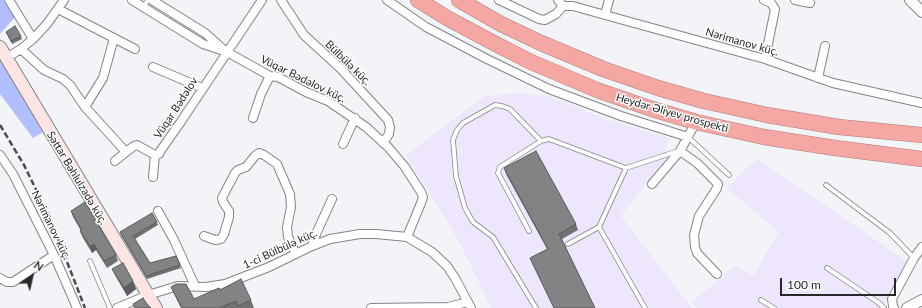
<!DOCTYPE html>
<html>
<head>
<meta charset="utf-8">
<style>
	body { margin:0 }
	#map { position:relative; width:922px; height:308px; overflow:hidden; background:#f3f4f7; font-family:Lato,sans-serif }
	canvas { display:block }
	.north { position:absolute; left:12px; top:256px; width:40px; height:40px; -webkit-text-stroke:3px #fff; paint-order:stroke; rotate:34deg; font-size:11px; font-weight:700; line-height:16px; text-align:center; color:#272829 }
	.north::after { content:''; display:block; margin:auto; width:14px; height:18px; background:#272829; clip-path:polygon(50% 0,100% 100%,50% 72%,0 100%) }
	.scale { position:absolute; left:780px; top:278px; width:116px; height:18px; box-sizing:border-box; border:2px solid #272829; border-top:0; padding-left:5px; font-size:12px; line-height:14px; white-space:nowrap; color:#272829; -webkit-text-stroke:3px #fff; paint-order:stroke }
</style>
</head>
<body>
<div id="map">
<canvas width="922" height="308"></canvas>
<div class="north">N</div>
<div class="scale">100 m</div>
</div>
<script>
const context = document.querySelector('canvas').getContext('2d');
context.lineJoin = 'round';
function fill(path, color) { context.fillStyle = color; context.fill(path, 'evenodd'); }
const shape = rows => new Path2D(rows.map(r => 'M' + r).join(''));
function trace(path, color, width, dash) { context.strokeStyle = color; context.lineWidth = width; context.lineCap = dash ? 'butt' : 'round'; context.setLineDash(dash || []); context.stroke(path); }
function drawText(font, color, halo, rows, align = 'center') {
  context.font = font + ' Lato,sans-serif'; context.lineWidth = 3; context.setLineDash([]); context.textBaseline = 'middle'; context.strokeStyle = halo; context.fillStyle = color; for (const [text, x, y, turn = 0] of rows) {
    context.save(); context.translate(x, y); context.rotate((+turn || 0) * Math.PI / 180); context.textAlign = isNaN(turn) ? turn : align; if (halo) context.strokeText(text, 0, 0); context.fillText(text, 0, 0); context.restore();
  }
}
const industrial = shape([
	[516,93,548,96,606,119,669,138,663,163,621,216,692,308,491,308,460,243,406,155,485,96],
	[757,159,908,262,881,308,697,308,692,302,735,266,753,276,779,232,726,188]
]);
const forest = shape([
	[0,0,4,0,15,17,0,34],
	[0,59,43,132,33,138,0,94]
]);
const service = shape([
	[143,7,148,0],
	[688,137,729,175],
	[626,168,678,151],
	[826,185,890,233,914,258],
	[529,231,498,173,500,167,541,141,549,139,626,168,599,227,645,308],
	[568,244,599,227],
	[90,261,110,308],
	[827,268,879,303,884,308],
	[761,300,774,308],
	[536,308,493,237,473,222,465,208,456,176,453,140,457,130,463,123,495,105,502,106,510,109,541,141]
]);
const minor = shape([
	[9,0,33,39],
	[132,0,203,44,227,52,270,76,278,77,306,92,328,101,366,127,388,147,405,167,421,192,423,197,421,203,407,237],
	[152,0,205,33,223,49],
	[281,0,304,35,341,69,388,120,390,127,389,134,383,143],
	[387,0,426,27,487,59,549,89,621,116,688,137],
	[499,0,539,19,545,20,556,14,563,6],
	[558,0,563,6,573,6,605,15,765,59,833,83,922,103],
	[764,0,771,3,775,9,765,59],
	[795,0,810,3],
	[58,9,135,49],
	[605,15,609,0],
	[21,49,44,70,63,79,70,85,85,107,126,152,134,146,137,145,155,155,159,154,161,150,180,123,262,0],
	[6,58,21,49,33,39,47,24,64,0],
	[153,67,202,88],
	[818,78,825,46],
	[85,107,103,78,114,38],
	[253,118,261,94,270,76],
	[696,122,680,151,697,163,718,184,717,188,699,216,694,235,695,247,697,253,717,274],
	[343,144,355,118],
	[0,155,13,174,54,255,77,308],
	[115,161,126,152],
	[153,177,155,155],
	[652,184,680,151],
	[158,211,174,240,195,286],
	[204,236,215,240,221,239,224,234,229,217,229,211,223,202,222,198,235,173,238,170,246,167,255,156,259,153,264,155,277,164,290,194,291,207,287,227,288,237,296,254],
	[312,246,316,234,332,199],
	[0,278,7,282,13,282,54,255],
	[117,308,148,295,178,286,206,287,225,284,269,267,312,246,330,239,360,234,376,234,407,237,432,252,447,266,455,278,471,308],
	[371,308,448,307,468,302],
	[894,308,893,306,892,299,914,258,922,247]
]);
const tertiary = shape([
	[910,0,922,12],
	[907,308,922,300]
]);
const secondary = shape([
	[0,47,156,308]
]);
const motorway = shape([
	[418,0,447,18,490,41,531,62,597,90,652,109,696,122,764,137,835,148,922,159],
	[459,0,501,24,541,43,603,69,658,88,704,101,767,115,839,127,922,135]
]);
const rail = shape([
	[0,125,24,165,50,218,85,308]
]);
const wall = shape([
	[6,32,21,36,22,39,12,44],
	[504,168,576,224,578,230,562,239,595,308,554,308,532,263,530,258,547,249,506,174],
	[71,211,116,255,118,261,107,268,96,250,92,253,83,238,80,231,81,231,73,217],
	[157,222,158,225,135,239,150,263,176,256,181,268,147,279,121,235,120,232],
	[112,269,136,289,127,296,116,277],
	[171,287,194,299,220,290,251,300,254,308,181,308,174,294]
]);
const shadedWall = shape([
	[94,244,96,250,92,253,90,246],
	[133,281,136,289,127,296,124,288]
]);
const building = shape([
	[15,26,21,36,11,41,6,32,15,26],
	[536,151,576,224,559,234,595,308,554,308,530,258,548,249,504,168,536,151],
	[85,202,116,255,104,261,94,244,90,246,80,231,82,230,71,211,85,202],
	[152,213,157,222,133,236,150,263,176,256,180,265,146,276,120,232,152,213],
	[123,263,133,281,124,288,112,269,123,263],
	[241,279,251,300,238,306,236,301,219,308,182,308,171,287,176,284,186,284,194,299,219,288,220,290,241,279],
	[143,298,147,304,151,308,135,308,133,304,143,298]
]);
const streetNames = [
	["Nərimanov küç.",742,42,16],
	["Bülbülə küç.",348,63,44],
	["Vüqar Bədəlov küç.",303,79,26],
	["Vüqar Bədəlov",176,108,-57],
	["Heydər Əliyev prospekti",672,113,16],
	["Səttar Bəhlulzadə küç.",77,178,59],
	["Nərimanov küç.",51,225,64],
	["1-ci Bülbülə küç.",280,249,-25]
];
fill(industrial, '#eee6fc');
fill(forest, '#b1beff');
trace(service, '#838486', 5.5);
trace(minor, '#838486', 10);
trace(tertiary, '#838486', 12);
trace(secondary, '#838486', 14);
trace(motorway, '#ad7b78', 16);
trace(service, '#fff', 4);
trace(minor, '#fff', 8);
trace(tertiary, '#fff', 10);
trace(secondary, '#fce5e3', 12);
trace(motorway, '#f5a7a3', 15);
trace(rail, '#4b4c4d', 2.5, [6, 3]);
fill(wall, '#707172');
fill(shadedWall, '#5b5c5d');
fill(building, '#828385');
trace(building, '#5b5c5d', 1);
drawText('11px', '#272829', '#fff', streetNames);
</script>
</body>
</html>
